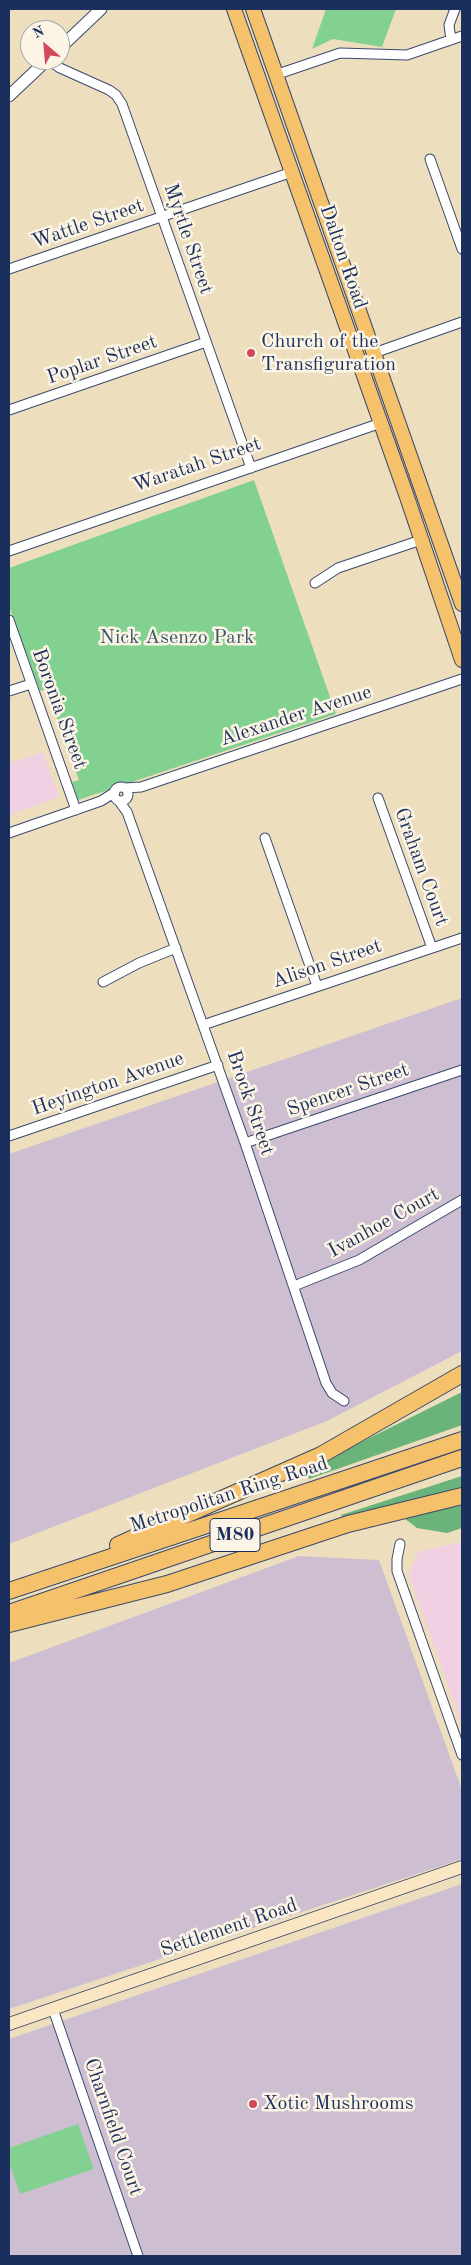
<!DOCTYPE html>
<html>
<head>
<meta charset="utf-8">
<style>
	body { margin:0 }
	#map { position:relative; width:471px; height:2265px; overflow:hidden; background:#eddfbe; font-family:"Old Standard TT",serif }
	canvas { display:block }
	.frame { position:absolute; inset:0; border:10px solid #1b2f5e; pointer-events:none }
	.north { position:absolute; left:20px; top:20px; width:50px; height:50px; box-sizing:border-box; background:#fcf5e5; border:1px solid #a2a6af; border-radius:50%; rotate:333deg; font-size:14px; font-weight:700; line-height:20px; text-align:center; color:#1b2f5e }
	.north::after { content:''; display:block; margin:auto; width:18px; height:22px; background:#d1495b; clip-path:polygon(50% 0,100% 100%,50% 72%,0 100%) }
</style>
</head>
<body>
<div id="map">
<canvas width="471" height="2265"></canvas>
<div class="frame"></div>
<div class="north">N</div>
</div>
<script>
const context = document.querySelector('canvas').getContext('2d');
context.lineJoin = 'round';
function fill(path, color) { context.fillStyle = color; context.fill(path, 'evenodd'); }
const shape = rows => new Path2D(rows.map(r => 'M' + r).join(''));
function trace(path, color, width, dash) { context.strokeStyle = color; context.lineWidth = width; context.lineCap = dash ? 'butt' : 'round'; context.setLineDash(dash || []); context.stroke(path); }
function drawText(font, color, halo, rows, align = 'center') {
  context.font = font + ' "Old Standard TT",serif'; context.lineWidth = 5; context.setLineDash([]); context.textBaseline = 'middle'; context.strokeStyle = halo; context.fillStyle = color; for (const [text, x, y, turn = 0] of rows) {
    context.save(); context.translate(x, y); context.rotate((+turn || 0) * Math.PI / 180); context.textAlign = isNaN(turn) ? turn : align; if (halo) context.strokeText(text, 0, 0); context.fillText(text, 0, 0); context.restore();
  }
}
const built = shape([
	[43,752,59,797,9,815,9,764],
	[462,1542,462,1725,409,1575,418,1552]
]);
const industrial = shape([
	[462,998,462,1351,327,1421,9,1544,9,1154],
	[299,1556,379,1560,462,1790,462,1859,9,2009,9,1663],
	[462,1884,462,2256,9,2256,9,2039]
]);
const green = shape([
	[326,9,396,9,382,47,333,39,312,49],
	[254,480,336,714,78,800,72,782,79,780,47,689,40,691,9,606,9,568],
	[78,2124,94,2169,20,2194,9,2162,9,2148]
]);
const forest = shape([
	[462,1392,462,1425,309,1479,305,1470],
	[462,1476,462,1487,343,1518,341,1515],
	[462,1505,462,1528,447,1533,417,1528,404,1518]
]);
const minor = shape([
	[451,40,449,25,455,9],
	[49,60,60,68,109,90,116,95,122,104,251,468],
	[275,75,340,53,407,55,462,36],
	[430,159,462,249],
	[9,269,292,172],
	[374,353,462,322],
	[9,410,206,342],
	[9,551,381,423],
	[315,583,338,568,421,540],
	[9,620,76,810],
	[9,691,31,684],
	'114 794a7 7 0 1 1 14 0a7 7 0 1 1-14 0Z',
	[125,788,141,787,462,679],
	[378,798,432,948],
	[119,801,127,812,245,1143,326,1383,332,1393,344,1401],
	[9,833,101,801,115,792],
	[265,838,317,986],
	[103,982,139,963,176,948],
	[203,1025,462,938],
	[9,1136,218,1065],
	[245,1143,462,1070],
	[294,1286,359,1260,462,1200],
	[400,1544,397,1559,397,1571,462,1755],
	[53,2009,138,2256]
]);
const tertiary = shape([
	[60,48,101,9],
	[9,96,47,60]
]);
const secondary = shape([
	[9,2024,462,1867]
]);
const primary = shape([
	[234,9,407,497,462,660],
	[253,9,462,604]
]);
const motorway = shape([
	[118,1545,321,1455,462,1374],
	[9,1591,462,1440],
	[9,1613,462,1458],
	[9,1624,167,1584,348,1524,462,1496]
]);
const markers = [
	[251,353,5,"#d1495b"],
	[253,2104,5,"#d1495b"]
];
const shields = [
	[235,1535,50]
];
const shieldNames = [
	["M80",235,1535]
];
const streetNames = [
	["Wattle Street",88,224,-19],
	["Myrtle Street",188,239,71],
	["Dalton Road",343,257,71],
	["Poplar Street",102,360,-19],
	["Waratah Street",197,465,-19],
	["Boronia Street",59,709,70],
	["Alexander Avenue",296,716,-18],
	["Graham Court",421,867,70],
	["Alison Street",327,964,-19],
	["Heyington Avenue",108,1084,-19],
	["Spencer Street",348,1090,-19],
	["Brock Street",250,1103,71],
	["Ivanhoe Court",384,1223,-29],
	["Metropolitan Ring Road",229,1495,-18],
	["Settlement Road",229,1928,-19],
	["Charnfield Court",113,2127,71]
];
const poiNames = [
	["Church of the",261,342],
	["Transfiguration",261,365],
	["Xotic Mushrooms",263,2104]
];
const parkNames = [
	["Nick Asenzo Park",177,638]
];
fill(built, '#f1d0e3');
fill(industrial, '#cebed1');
fill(green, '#83d190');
fill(forest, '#6ab37a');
trace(minor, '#3a496c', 11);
trace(tertiary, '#3a496c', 13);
trace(secondary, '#3a496c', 14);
trace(primary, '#3a496c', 16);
trace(motorway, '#3a496c', 18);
trace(minor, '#fff', 9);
trace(tertiary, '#fff', 11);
trace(secondary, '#fbe6c4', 12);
trace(primary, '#f5c16b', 14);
trace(motorway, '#f5c16b', 16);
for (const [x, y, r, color] of markers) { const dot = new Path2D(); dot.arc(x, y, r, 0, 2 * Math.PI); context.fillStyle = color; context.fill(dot); trace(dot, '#fcf5e5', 2); }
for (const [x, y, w] of shields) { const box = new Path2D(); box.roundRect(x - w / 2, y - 16.5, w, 33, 4); context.fillStyle = '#fcf5e5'; context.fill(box); trace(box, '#1b2f5e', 1); }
drawText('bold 19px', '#1b2f5e', null, shieldNames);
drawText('20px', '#1b2f5e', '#fcf5e5', streetNames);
drawText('20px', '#1b2f5e', '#fcf5e5', poiNames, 'left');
drawText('20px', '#35586a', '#fcf5e5', parkNames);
</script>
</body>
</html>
